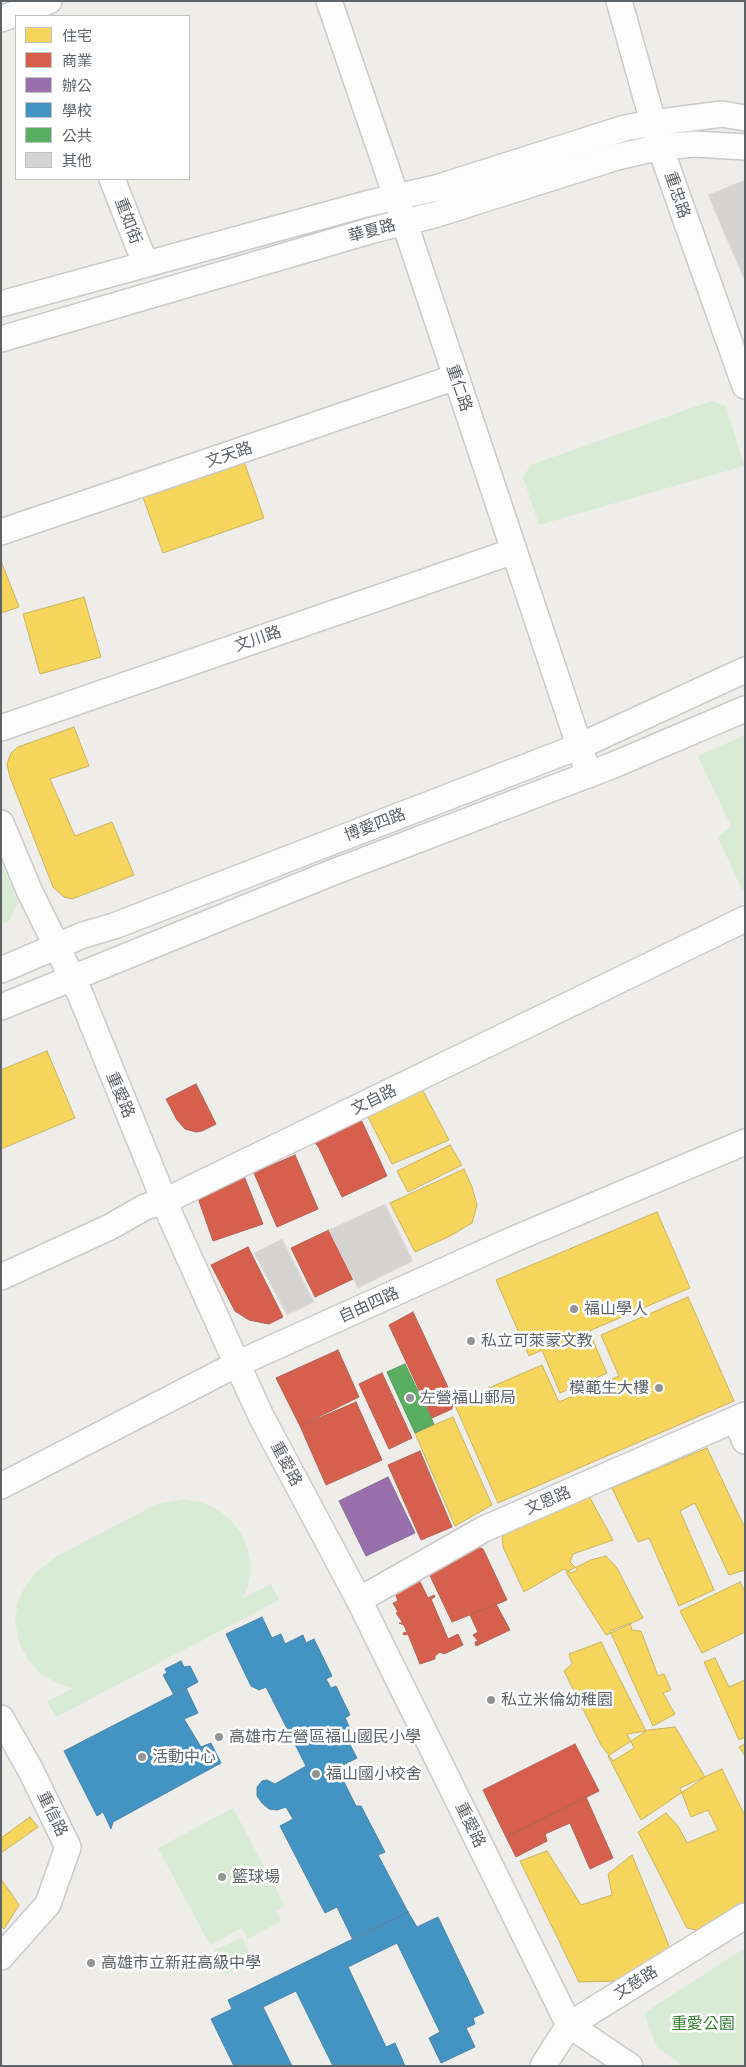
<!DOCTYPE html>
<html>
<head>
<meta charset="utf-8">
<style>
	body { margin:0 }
	#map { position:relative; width:746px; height:2067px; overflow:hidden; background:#efede9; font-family:Inter,"Noto Sans TC",sans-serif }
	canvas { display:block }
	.frame { position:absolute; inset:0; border:2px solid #5e6368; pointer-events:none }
	.legend { position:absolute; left:15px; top:15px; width:175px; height:165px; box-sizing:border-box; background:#fff; border:1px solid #bfc1c3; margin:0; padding:6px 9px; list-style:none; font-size:15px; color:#5e6368 }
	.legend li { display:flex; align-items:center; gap:10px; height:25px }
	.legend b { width:25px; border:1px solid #bfc1c3 }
</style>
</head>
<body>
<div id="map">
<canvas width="746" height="2067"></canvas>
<div class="frame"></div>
<ul class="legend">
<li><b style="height:14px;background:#f6d55c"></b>住宅</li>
<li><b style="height:14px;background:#d6604d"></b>商業</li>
<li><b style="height:14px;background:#9970ab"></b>辦公</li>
<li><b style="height:14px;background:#4393c3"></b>學校</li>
<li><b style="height:14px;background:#5aae61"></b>公共</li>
<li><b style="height:14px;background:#d5d4d2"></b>其他</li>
</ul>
</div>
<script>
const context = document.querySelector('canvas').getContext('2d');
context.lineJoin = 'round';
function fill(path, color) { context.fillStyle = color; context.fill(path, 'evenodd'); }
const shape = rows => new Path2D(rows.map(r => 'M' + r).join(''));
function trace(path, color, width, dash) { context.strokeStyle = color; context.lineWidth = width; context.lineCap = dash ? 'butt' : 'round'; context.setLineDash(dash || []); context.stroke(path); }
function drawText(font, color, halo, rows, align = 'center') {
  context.font = font + ' Inter,"Noto Sans TC",sans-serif'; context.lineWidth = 5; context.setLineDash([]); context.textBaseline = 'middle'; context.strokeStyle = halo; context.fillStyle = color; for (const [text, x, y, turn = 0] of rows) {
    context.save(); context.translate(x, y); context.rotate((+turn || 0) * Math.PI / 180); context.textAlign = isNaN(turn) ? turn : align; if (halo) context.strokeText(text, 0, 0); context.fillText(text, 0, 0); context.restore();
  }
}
const green = shape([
	[711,401,726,406,744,466,539,525,523,477,531,465],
	[745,735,745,888,742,890,718,837,731,826,698,756],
	[1,863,18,902,9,921,1,924],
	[183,1499,200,1502,217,1509,231,1520,242,1534,248,1550,251,1568,248,1586,243,1598,271,1584,279,1600,56,1717,47,1702,73,1688,57,1683,41,1674,29,1661,20,1646,15,1620,18,1602,25,1586,36,1572,57,1556,157,1504],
	[233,1808,285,1906,276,1911,281,1921,248,1939,242,1928,210,1945,158,1848],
	[242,1938,253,1962,225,1975,214,1950],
	[745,1948,745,2066,683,2066,657,2047,644,2013]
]);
const homes = shape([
	[241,453,264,518,163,553,140,489,241,453],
	[1,561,19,607,1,613,1,561],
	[84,597,101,657,40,674,23,614,84,597],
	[74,727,89,766,50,779,75,836,112,822,134,875,72,899,64,897,53,887,10,777,7,764,11,753,18,747,74,727],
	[47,1051,75,1118,1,1149,1,1070,47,1051],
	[422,1089,449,1140,392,1164,367,1115,422,1089],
	[450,1145,462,1165,408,1192,397,1171,450,1145],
	[464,1169,472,1187,477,1205,472,1223,450,1236,415,1252,390,1203,464,1169],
	[657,1212,690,1288,589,1331,607,1373,560,1393,542,1350,529,1356,496,1280,657,1212],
	[688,1297,734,1401,498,1503,454,1403,542,1365,559,1402,619,1376,601,1335,688,1297],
	[453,1417,492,1505,455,1526,415,1433,453,1417],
	[707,1448,745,1528,745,1570,729,1575,695,1503,680,1511,714,1590,679,1606,649,1538,638,1542,612,1488,707,1448],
	[589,1496,613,1540,573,1554,570,1562,578,1570,571,1573,564,1569,524,1592,503,1547,502,1538,507,1531,589,1496],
	[606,1556,617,1568,643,1618,606,1635,566,1572,591,1560,606,1556],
	[740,1582,745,1592,745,1632,702,1653,680,1611,740,1582],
	[630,1623,632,1630,641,1631,658,1676,664,1674,671,1690,663,1693,675,1714,653,1726,610,1631,630,1623],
	[601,1642,646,1731,627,1734,634,1748,613,1761,601,1745,564,1671,572,1664,569,1654,601,1642],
	[715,1658,729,1687,745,1680,745,1737,739,1740,704,1662,715,1658],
	[675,1727,705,1777,641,1820,608,1756,648,1730,675,1727],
	[745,1744,745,1756,739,1747,745,1744],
	[722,1769,745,1816,745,1908,706,1932,687,1928,638,1832,666,1813,678,1826,687,1843,718,1830,708,1810,691,1817,680,1788,722,1769],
	[30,1817,38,1827,1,1853,1,1838,30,1817],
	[547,1851,581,1905,612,1895,608,1874,632,1855,672,1953,615,1981,579,1982,520,1861,547,1851],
	[1,1879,19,1905,4,1929,1,1926,1,1879]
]);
const shops = shape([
	[196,1084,216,1124,202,1131,196,1132,185,1129,177,1120,166,1099,196,1084],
	[359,1115,387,1176,342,1197,318,1146,310,1138,359,1115],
	[295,1155,318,1209,277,1227,254,1173,295,1155],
	[242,1171,263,1224,213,1241,199,1201,202,1193,242,1171],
	[329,1230,353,1279,315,1297,291,1248,329,1230],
	[248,1247,283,1317,269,1324,249,1320,235,1311,211,1265,248,1247],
	[413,1312,453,1398,452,1409,432,1418,389,1325,413,1312],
	[338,1350,359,1397,300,1426,276,1378,338,1350],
	[382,1373,412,1438,389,1449,359,1384,382,1373],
	[356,1402,382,1460,326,1485,300,1426,356,1402],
	[420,1451,452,1527,421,1540,388,1465,420,1451],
	[478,1547,483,1549,507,1600,452,1622,424,1563,478,1547],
	[416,1574,428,1598,434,1595,435,1597,431,1599,448,1639,458,1634,463,1645,444,1654,440,1652,435,1656,435,1659,420,1664,408,1634,404,1635,403,1633,407,1632,404,1625,399,1623,403,1623,396,1613,398,1612,393,1603,398,1601,392,1585,416,1574],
	[496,1604,510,1630,476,1646,475,1642,478,1641,473,1635,478,1632,470,1615,496,1604],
	[575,1744,599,1791,506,1837,483,1790,575,1744],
	[586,1797,613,1858,590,1869,570,1823,545,1834,547,1841,516,1857,506,1837,586,1797]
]);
const offices = shape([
	[388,1477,415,1533,366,1556,339,1501,388,1477]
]);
const schools = shape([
	[262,1617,272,1638,281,1634,285,1644,303,1635,306,1643,314,1639,332,1676,326,1679,331,1688,336,1686,350,1715,345,1718,352,1732,345,1735,357,1758,337,1768,356,1806,361,1806,385,1852,378,1855,408,1912,353,1940,337,1907,325,1913,280,1826,293,1819,286,1807,277,1810,269,1809,262,1803,257,1796,257,1787,262,1781,267,1780,275,1784,306,1766,266,1687,259,1690,251,1686,226,1634,262,1617],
	[181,1661,184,1667,190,1666,198,1682,174,1695,163,1675,167,1673,165,1669,181,1661],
	[186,1688,198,1713,184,1719,201,1747,211,1743,221,1763,113,1822,111,1829,103,1812,97,1816,64,1751,186,1688],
	[408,1912,417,1927,438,1917,484,2013,473,2018,475,2024,466,2028,475,2047,441,2063,429,2038,440,2032,397,1943,348,1967,386,2047,395,2043,405,2066,333,2066,296,1991,263,2007,292,2066,234,2066,211,2019,232,2009,228,2000,408,1912]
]);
const public = shape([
	[405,1364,434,1424,415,1433,387,1372,405,1364]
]);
const building = shape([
	[745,180,745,281,708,195,745,180],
	[385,1204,413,1261,358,1288,329,1230,385,1204],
	[282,1239,314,1302,287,1315,254,1253,282,1239]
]);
const minor = shape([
	[329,1,384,161,589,775],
	[619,1,660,147,745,386],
	[1,19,49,1],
	[112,179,145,263],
	[1,304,366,204,436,188,625,128,652,123,722,114,745,118],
	[1,339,373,230,434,215,617,157,660,147,695,144,745,147],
	[1,532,456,377],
	[1,728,514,551],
	[1,823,29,890,81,996,170,1215,237,1364,262,1418,359,1600,569,2025,630,2066],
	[1,970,83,935,114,926,580,746,745,670],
	[1,1007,331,873,611,766,745,709],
	[1,1277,110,1227,145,1207,165,1201,745,919],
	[736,1420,745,1441],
	[1,1486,237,1364,512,1240,745,1142],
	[359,1600,484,1529,745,1415],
	[1,1718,30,1769,68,1847,48,1904,1,1957],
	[543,2066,569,2025,745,1916]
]);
const markers = [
	[574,1309,5,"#919395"],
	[471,1341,5,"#919395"],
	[659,1388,5,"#919395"],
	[410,1398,5,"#919395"],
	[491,1700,5,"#919395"],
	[219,1737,5,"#919395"],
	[142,1757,5,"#919395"],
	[316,1774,5,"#919395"],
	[222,1877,5,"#919395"],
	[91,1963,5,"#919395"]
];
const streetNames = [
	["重忠路",677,195,71],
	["重如街",128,221,69],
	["華夏路",372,231,-15],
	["重仁路",459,388,71],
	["文天路",229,455,-19],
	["文川路",258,639,-19],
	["博愛四路",375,825,-21],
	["重愛路",120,1095,67],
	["文自路",374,1100,-26],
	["自由四路",369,1305,-24],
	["重愛路",286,1464,62],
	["文恩路",548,1501,-23],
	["重信路",52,1814,64],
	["重愛路",470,1825,64],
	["文慈路",636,1983,-32]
];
const poiNames = [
	["福山學人",584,1309],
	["私立可萊蒙文教",481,1341],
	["模範生大樓",649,1388,"right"],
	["左營福山郵局",420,1398],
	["私立米倫幼稚園",501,1700],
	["高雄市左營區福山國民小學",229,1737],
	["活動中心",152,1757],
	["福山國小校舍",326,1774],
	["籃球場",232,1877],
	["高雄市立新莊高級中學",101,1963]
];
const parkNames = [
	["重愛公園",703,2024]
];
fill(green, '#d8ebd4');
fill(homes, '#f6d55c');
trace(homes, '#c8b360', 1);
fill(shops, '#d6604d');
trace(shops, '#b26155', 1);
fill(offices, '#9970ab');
trace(offices, '#876c97', 1);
fill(schools, '#4393c3');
trace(schools, '#4b85a8', 1);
fill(public, '#5aae61');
trace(public, '#5b9863', 1);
fill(building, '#d5d4d2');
trace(building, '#dedcd8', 1);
trace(minor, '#cacaca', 28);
trace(minor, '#fdfcfc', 25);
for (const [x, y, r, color] of markers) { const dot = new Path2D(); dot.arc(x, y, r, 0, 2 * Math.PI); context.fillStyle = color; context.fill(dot); trace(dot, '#fff', 2); }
drawText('16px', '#5e6368', '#fff', streetNames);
drawText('16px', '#5e6368', '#fff', poiNames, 'left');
drawText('16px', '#348232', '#fff', parkNames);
</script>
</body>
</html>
